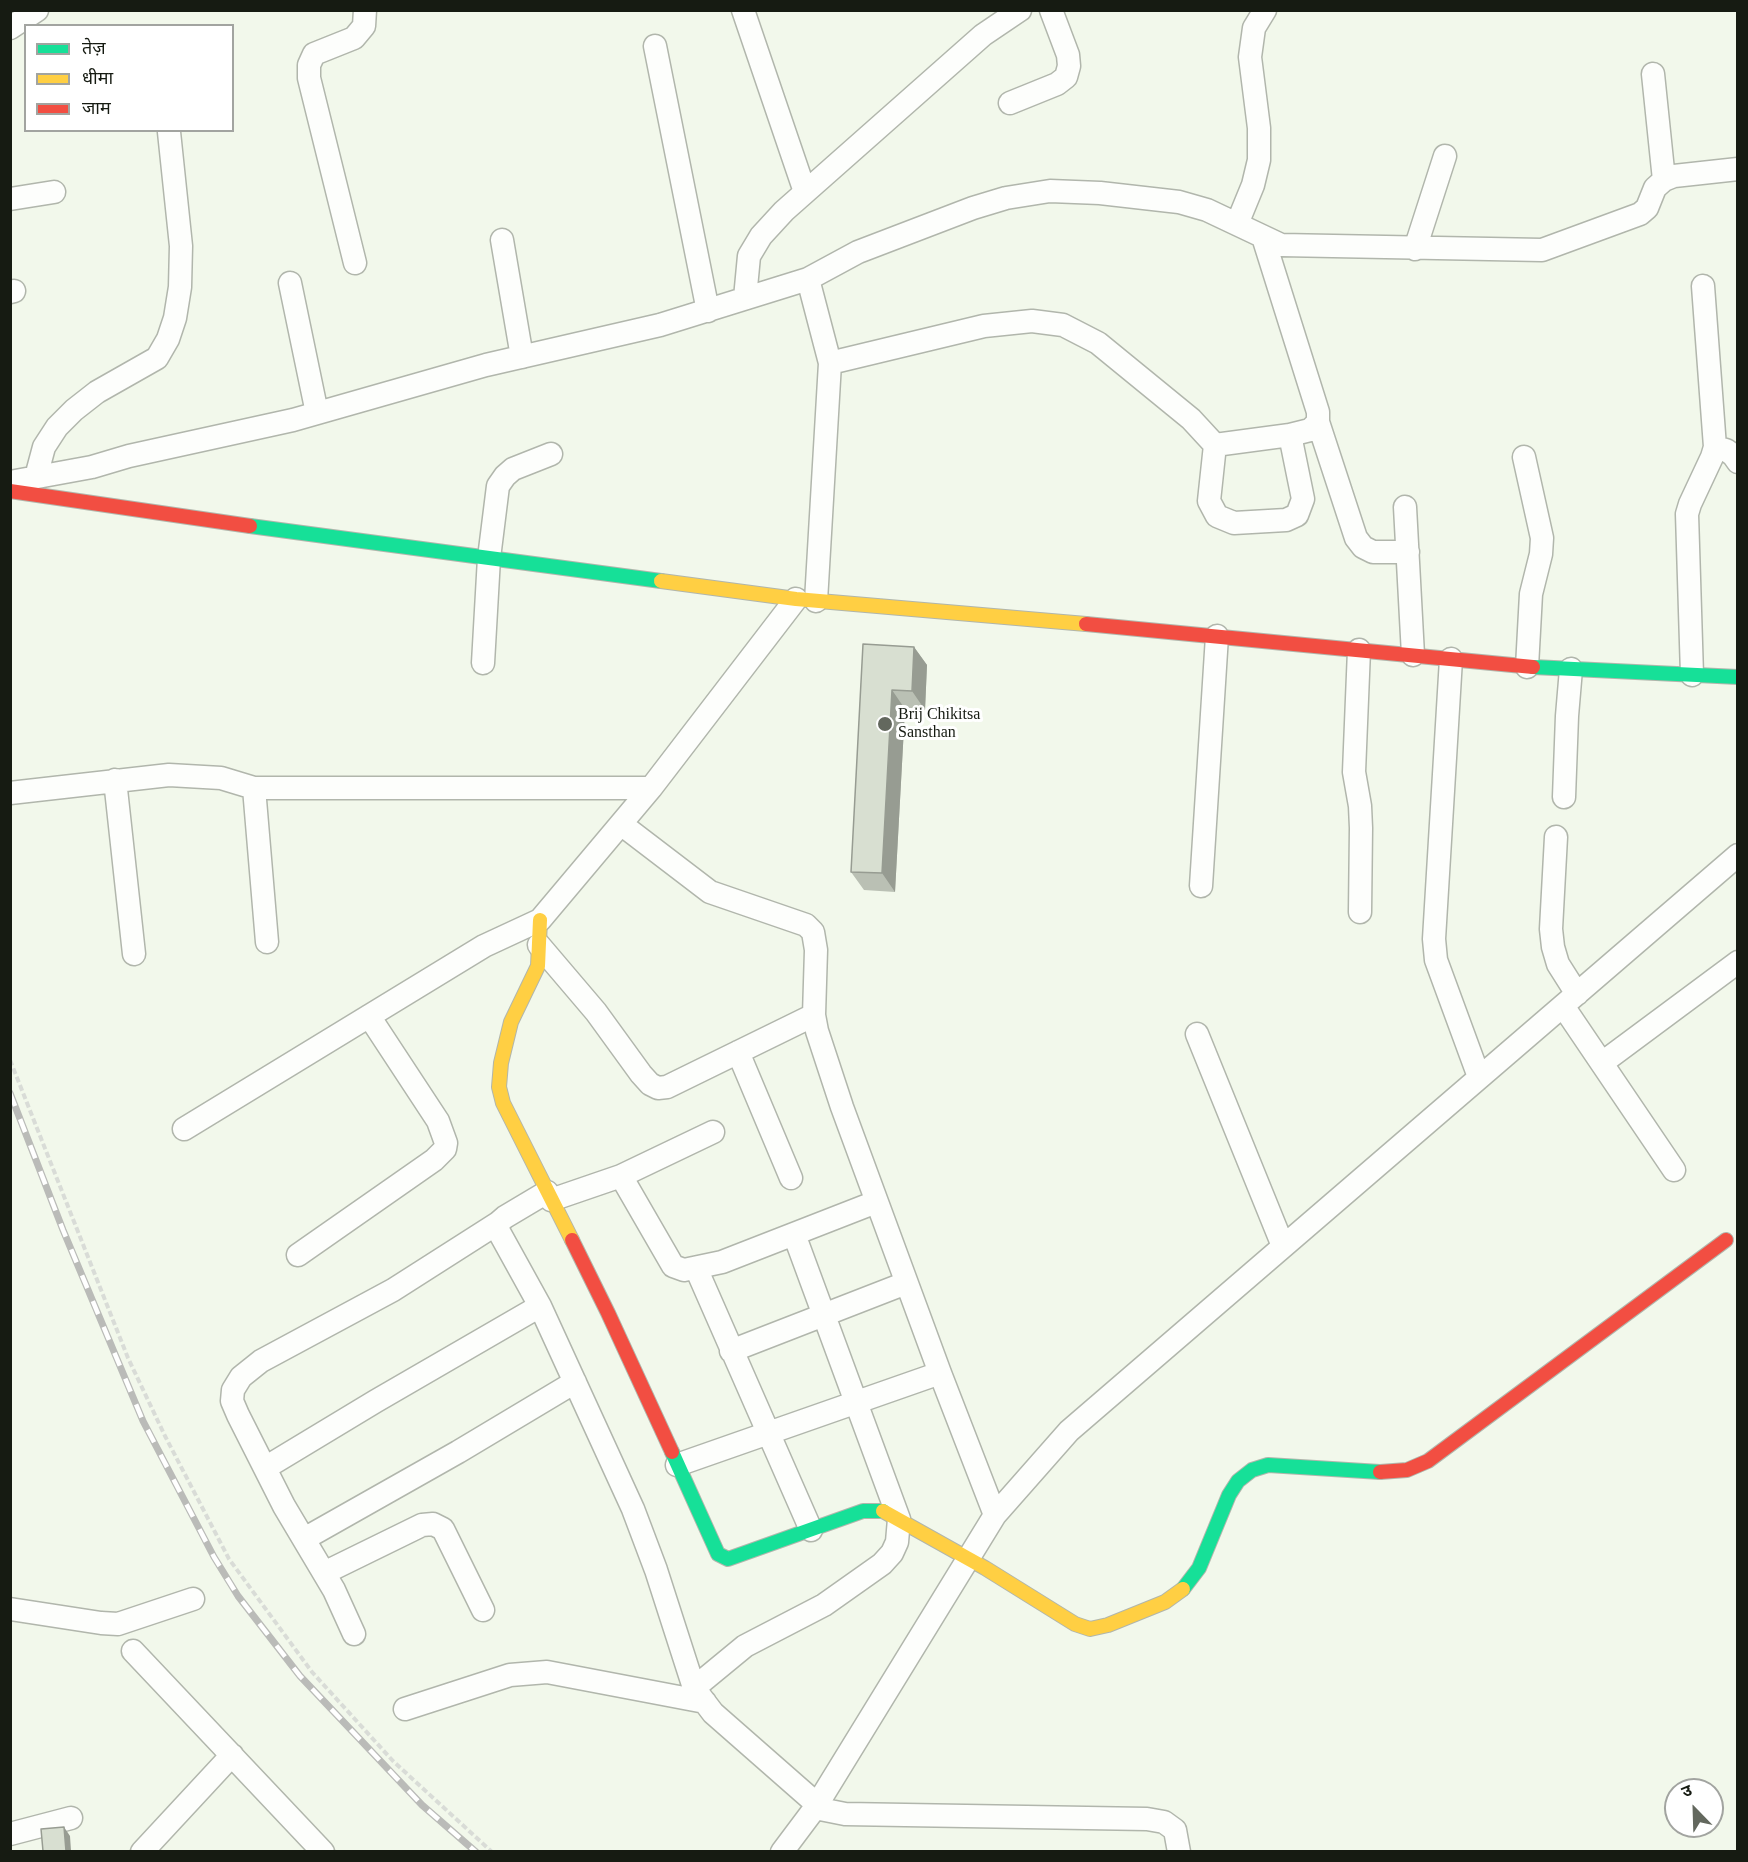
<!DOCTYPE html>
<html>
<head>
<meta charset="utf-8">
<style>
	body { margin:0 }
	#map { position:relative; width:1748px; height:1862px; overflow:hidden; background:#f2f8eb; font-family:Georgia,"Noto Sans Devanagari",serif }
	canvas { display:block }
	.frame { position:absolute; inset:0; border:12px solid #161b12; pointer-events:none }
	.legend { position:absolute; left:24px; top:24px; width:210px; height:108px; box-sizing:border-box; background:#fff; border:2px solid #a2a4a0; margin:0; padding:8px 10px; list-style:none; font-size:18px; color:#161b12 }
	.legend li { display:flex; align-items:center; gap:12px; height:30px }
	.legend b { width:30px; border:2px solid #a2a4a0 }
	.north { position:absolute; left:1664px; top:1778px; width:60px; height:60px; box-sizing:border-box; background:#fff; border:2px solid #a2a4a0; border-radius:50%; rotate:337deg; font-size:16px; font-weight:700; line-height:24px; text-align:center; color:#161b12 }
	.north::after { content:''; display:block; margin:auto; width:21px; height:27px; background:#63685e; clip-path:polygon(50% 0,100% 100%,50% 72%,0 100%) }
</style>
</head>
<body>
<div id="map">
<canvas width="1748" height="1862"></canvas>
<div class="frame"></div>
<ul class="legend">
<li><b style="height:8px;background:#16e098"></b>तेज़</li>
<li><b style="height:8px;background:#ffcf43"></b>धीमा</li>
<li><b style="height:8px;background:#f24e42"></b>जाम</li>
</ul>
<div class="north">उ</div>
</div>
<script>
const context = document.querySelector('canvas').getContext('2d');
context.lineJoin = 'round';
const shape = rows => new Path2D(rows.map(r => 'M' + r).join(''));
function trace(path, color, width, dash) { context.strokeStyle = color; context.lineWidth = width; context.lineCap = dash ? 'butt' : 'round'; context.setLineDash(dash || []); context.stroke(path); }
function fill(path, color) { context.fillStyle = color; context.fill(path, 'evenodd'); }
function drawText(font, color, halo, rows, align = 'center') {
  context.font = font + ' Georgia,serif'; context.lineWidth = 6; context.setLineDash([]); context.textBaseline = 'middle'; context.strokeStyle = halo; context.fillStyle = color; for (const [text, x, y, turn = 0] of rows) {
    context.save(); context.translate(x, y); context.rotate((+turn || 0) * Math.PI / 180); context.textAlign = isNaN(turn) ? turn : align; if (halo) context.strokeText(text, 0, 0); context.fillText(text, 0, 0); context.restore();
  }
}
const path = shape([
	[10,1060,128,1358,165,1436,229,1559,312,1672,393,1761,492,1852]
]);
const street = shape([
	[743,10,805,192],
	[10,28,37,10],
	[655,46,708,311],
	[1653,74,1664,180],
	[1010,103,1057,84,1066,77,1069,66,1068,55,1051,10],
	[10,199,54,192],
	[1237,224,1253,185,1259,160,1259,128,1250,57,1254,28,1265,10],
	[1263,237,1318,412,1318,422,1310,430,1290,435],
	[502,240,522,357],
	[1415,249,1445,156],
	[355,263,309,78,309,65,314,54,354,38,364,26,365,10],
	[808,279,830,363,984,326,1032,321,1063,325,1098,343,1191,419,1215,445,1209,501,1217,516,1234,523,1286,520,1297,515,1303,499,1290,435,1215,445],
	[290,283,317,413],
	[10,292,14,291],
	[745,298,749,256,761,236,784,211,983,35,1020,10],
	[1318,422,1356,538,1363,547,1373,552,1408,552],
	[1715,447,1726,450,1733,455,1738,462],
	[1524,457,1542,538,1541,554,1531,594,1527,667],
	[36,477,44,447,57,427,74,410,97,392,157,358,168,339,175,318,180,287,181,246,169,132],
	[10,482,92,467,129,456,293,420,486,365,660,325,808,279,858,252,973,208,1006,198,1050,191,1100,193,1179,202,1207,210,1281,245,1542,250,1640,214,1647,208,1655,188,1664,180,1674,176,1738,169],
	[1405,507,1413,655],
	[816,601,830,363],
	[1359,650,1354,772,1360,806,1361,828,1360,912],
	[1451,659,1434,939,1436,960,1479,1077],
	[483,663,489,558,498,486,505,476,513,469,551,454],
	[1692,675,1687,514,1690,504,1712,457,1715,447,1703,286],
	[115,780,134,954],
	[254,788,267,942],
	[10,793,169,775,221,778,254,788,651,788],
	[1564,797,1567,716,1571,669],
	[621,824,710,892,806,925,813,932,816,950,814,1015,817,1031,842,1107,940,1373,995,1515],
	[1556,837,1551,929,1553,947,1558,964,1577,994],
	[1201,886,1217,636],
	[539,945,596,1012,641,1074,650,1084,658,1088,667,1087,814,1015],
	[1563,1006,1674,1170],
	[1197,1034,1283,1246],
	[738,1052,791,1178],
	[1602,1063,1738,962],
	[184,1129,484,946,540,920,651,788,796,599],
	[621,1176,673,1266,684,1270,722,1262,876,1202],
	[547,1192,505,1217,498,1223,498,1230,540,1306,633,1509,656,1570,694,1688,713,1713,811,1799,818,1803],
	[551,1200,621,1176,713,1132],
	[298,1255,434,1160,445,1149,446,1143,438,1121,369,1016],
	[696,1268,811,1530],
	[731,1351,906,1283],
	[677,1465,940,1373],
	[265,1468,376,1401,540,1306],
	[304,1539,458,1452,575,1382],
	[324,1573,422,1525,433,1524,443,1529,483,1610],
	[10,1609,101,1623,118,1624,193,1599],
	[354,1634,334,1590,284,1506,238,1415,232,1401,233,1390,241,1377,261,1361,393,1290,498,1223],
	[133,1651,323,1852],
	[694,1688,745,1646,824,1605,882,1564,892,1553,897,1542,899,1519,794,1234],
	[405,1709,510,1675,547,1672,705,1702],
	[815,1808,845,1814,1147,1819,1164,1822,1175,1830,1179,1852],
	[10,1834,71,1818],
	[142,1852,232,1755],
	[782,1852,815,1808,995,1515,1069,1431,1738,855]
]);
const fast = shape([
	[250,526,661,581],
	[1533,667,1738,677],
	[672,1452,718,1554,728,1559,863,1511,883,1511],
	[1183,1589,1199,1568,1229,1495,1238,1481,1252,1470,1268,1465,1380,1472]
]);
const slow = shape([
	[661,581,796,599,1086,624],
	[540,920,538,966,511,1022,501,1063,499,1087,503,1103,572,1240],
	[883,1511,985,1568,1075,1624,1090,1629,1108,1625,1165,1602,1183,1589]
]);
const jam = shape([
	[10,491,250,526],
	[1086,624,1533,667],
	[572,1240,608,1313,672,1452],
	[1380,1472,1407,1470,1428,1461,1726,1240]
]);
const rail = shape([
	[10,1093,63,1230,143,1421,214,1557,238,1596,300,1676,422,1805,476,1852]
]);
const wall = shape([
	[863,644,914,647,927,665,925,710,905,709,895,892,864,890,851,872]
]);
const shadedWall = shape([
	[914,647,927,665,925,710,912,691],
	[892,690,905,709,895,892,882,873],
	[64,1827,70,1836,71,1851,66,1851]
]);
const building = shape([
	[863,644,914,647,912,691,892,690,882,873,851,872,863,644],
	[64,1827,66,1851,43,1851,41,1829,64,1827]
]);
const markers = [
	[885,724,8,"#63685e"]
];
const poiNames = [
	["Brij Chikitsa",898,715],
	["Sansthan",898,733]
];
trace(street, '#b1b6ac', 25);
trace(fast, '#b1b6ac', 16);
trace(slow, '#b1b6ac', 16);
trace(jam, '#b1b6ac', 16);
trace(path, '#d9dcd7', 4, [6, 3]);
trace(street, '#fdfefc', 22);
trace(fast, '#16e098', 14);
trace(slow, '#ffcf43', 14);
trace(jam, '#f24e42', 14);
trace(rail, '#babbb8', 7);
trace(rail, '#fff', 4.5, [14]);
fill(wall, '#bac0b4');
fill(shadedWall, '#979c92');
fill(building, '#d8dfd1');
trace(building, '#979c92', 1.5);
for (const [x, y, r, color] of markers) { const dot = new Path2D(); dot.arc(x, y, r, 0, 2 * Math.PI); context.fillStyle = color; context.fill(dot); trace(dot, '#fff', 2); }
drawText('16px', '#161b12', '#fff', poiNames, 'left');
</script>
</body>
</html>
